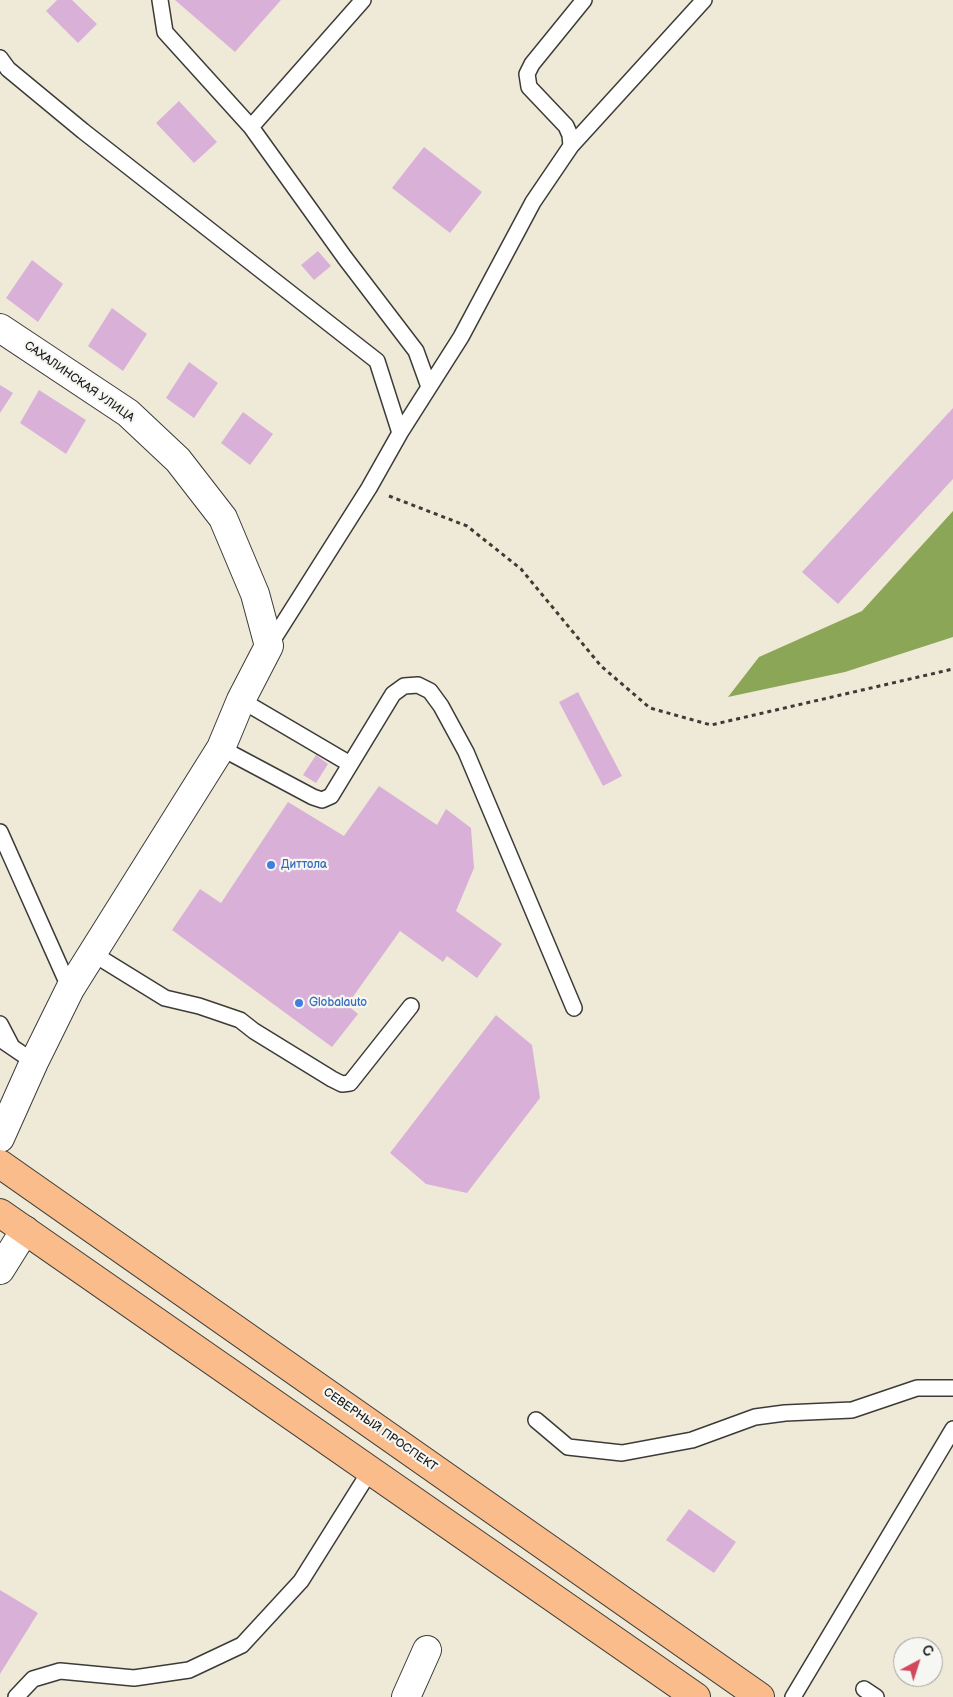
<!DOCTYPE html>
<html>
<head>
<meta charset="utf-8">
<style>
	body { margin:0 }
	#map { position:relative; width:953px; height:1697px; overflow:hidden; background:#efead7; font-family:"Balsamiq Sans",sans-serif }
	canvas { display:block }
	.north { position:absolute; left:893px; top:1637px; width:50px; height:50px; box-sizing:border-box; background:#f6f6f2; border:1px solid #9f9f9c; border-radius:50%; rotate:40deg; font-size:14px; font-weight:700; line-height:20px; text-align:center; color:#1c1c1c }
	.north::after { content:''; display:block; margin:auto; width:18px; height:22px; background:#d1495b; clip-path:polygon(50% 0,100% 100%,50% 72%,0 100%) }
</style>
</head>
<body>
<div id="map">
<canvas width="953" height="1697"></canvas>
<div class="north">С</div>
</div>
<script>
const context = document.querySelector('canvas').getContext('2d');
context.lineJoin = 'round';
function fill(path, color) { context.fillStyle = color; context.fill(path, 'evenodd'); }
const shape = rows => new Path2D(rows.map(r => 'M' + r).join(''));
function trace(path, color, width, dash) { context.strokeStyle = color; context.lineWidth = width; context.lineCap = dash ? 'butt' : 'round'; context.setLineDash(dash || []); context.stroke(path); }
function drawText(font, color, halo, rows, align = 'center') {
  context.font = font + ' "Balsamiq Sans",sans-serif'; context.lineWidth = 4.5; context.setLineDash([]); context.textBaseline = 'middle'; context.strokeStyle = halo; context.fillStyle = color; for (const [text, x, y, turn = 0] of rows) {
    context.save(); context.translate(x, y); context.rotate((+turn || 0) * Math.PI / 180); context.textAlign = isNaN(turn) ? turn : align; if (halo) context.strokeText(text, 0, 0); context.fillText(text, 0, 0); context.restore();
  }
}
const forest = shape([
	[953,511,953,637,845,672,728,697,759,657,862,611]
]);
const building = shape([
	[57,0,72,0,97,24,78,43,46,11],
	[175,0,281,0,235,52],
	[179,101,217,142,194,163,156,123],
	[424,147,482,192,450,233,392,188],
	[318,251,331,266,314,280,301,265],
	[32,260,63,284,38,322,6,298],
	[112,308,147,334,123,371,88,346],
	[189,362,218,383,194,418,166,398],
	[0,385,13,393,0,413],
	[39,390,86,420,66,454,20,423],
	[953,408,953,479,838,604,802,572],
	[243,412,273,434,250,465,221,443],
	[578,692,622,776,603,786,559,702],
	[316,755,328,764,316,783,303,775],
	[379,786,437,825,446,809,471,828,474,868,456,911,502,944,477,978,447,956,443,962,400,931,347,1005,358,1014,332,1047,172,930,200,889,221,903,288,802,344,836],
	[496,1015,532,1045,540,1098,467,1193,426,1184,390,1153],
	[689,1509,736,1542,714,1573,666,1540],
	[0,1590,38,1613,0,1674]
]);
const path = shape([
	[389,496,467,526,521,569,601,666,650,708,711,725,953,669]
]);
const service = shape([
	[160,0,165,32,251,127,345,258,416,351,429,387],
	[0,58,8,69,83,131,377,361,400,433],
	[251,127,363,0],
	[571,146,704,0],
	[269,646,369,488,400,433,461,337,533,202,571,146,570,135,566,126,529,87,527,74,532,64,584,0],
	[241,700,350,764],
	[221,748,313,797,322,800,331,796,393,694,404,686,418,685,430,691,441,706,466,752,574,1008],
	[0,832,70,989],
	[92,953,165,998,199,1006,240,1020,254,1031,332,1079,342,1084,350,1083,411,1006],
	[0,1024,12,1047],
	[0,1039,34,1062],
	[536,1420,568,1447,622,1453,692,1440,755,1417,785,1413,852,1410,917,1388,953,1388],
	[864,1689,876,1697],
	[16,1697,33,1679,60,1671,134,1678,189,1670,242,1645,301,1581,370,1471],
	[793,1697,953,1429]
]);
const minor = shape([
	[0,328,128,413,178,460,223,518,255,594,269,646,241,700,221,748,70,989,34,1062,0,1138],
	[0,1270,25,1230],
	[406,1697,427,1650]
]);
const primary = shape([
	[0,1164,760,1697],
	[0,1213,696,1697]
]);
const markers = [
	[271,865,5,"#3f7fe0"],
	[299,1003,5,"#3f7fe0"]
];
const streetNames = [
	["САХАЛИНСКАЯ УЛИЦА",79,382,35],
	["СЕВЕРНЫЙ ПРОСПЕКТ",380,1430,35]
];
const shopNames = [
	["Диттола",281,865],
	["Globalauto",309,1003]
];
fill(forest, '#8ca657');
fill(building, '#d9b1d8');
trace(service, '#3c3b38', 18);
trace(minor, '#3c3b38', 30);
trace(primary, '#3c3b38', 30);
trace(path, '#3c3b38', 3, [4, 4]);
trace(service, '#fff', 15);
trace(minor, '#fff', 28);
trace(primary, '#f9bc8a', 28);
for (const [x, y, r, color] of markers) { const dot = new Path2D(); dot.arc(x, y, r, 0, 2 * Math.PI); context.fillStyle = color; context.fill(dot); trace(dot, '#f6f6f2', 2); }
drawText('12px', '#1c1c1c', '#f6f6f2', streetNames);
drawText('12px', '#366cbe', '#f6f6f2', shopNames, 'left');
</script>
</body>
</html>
